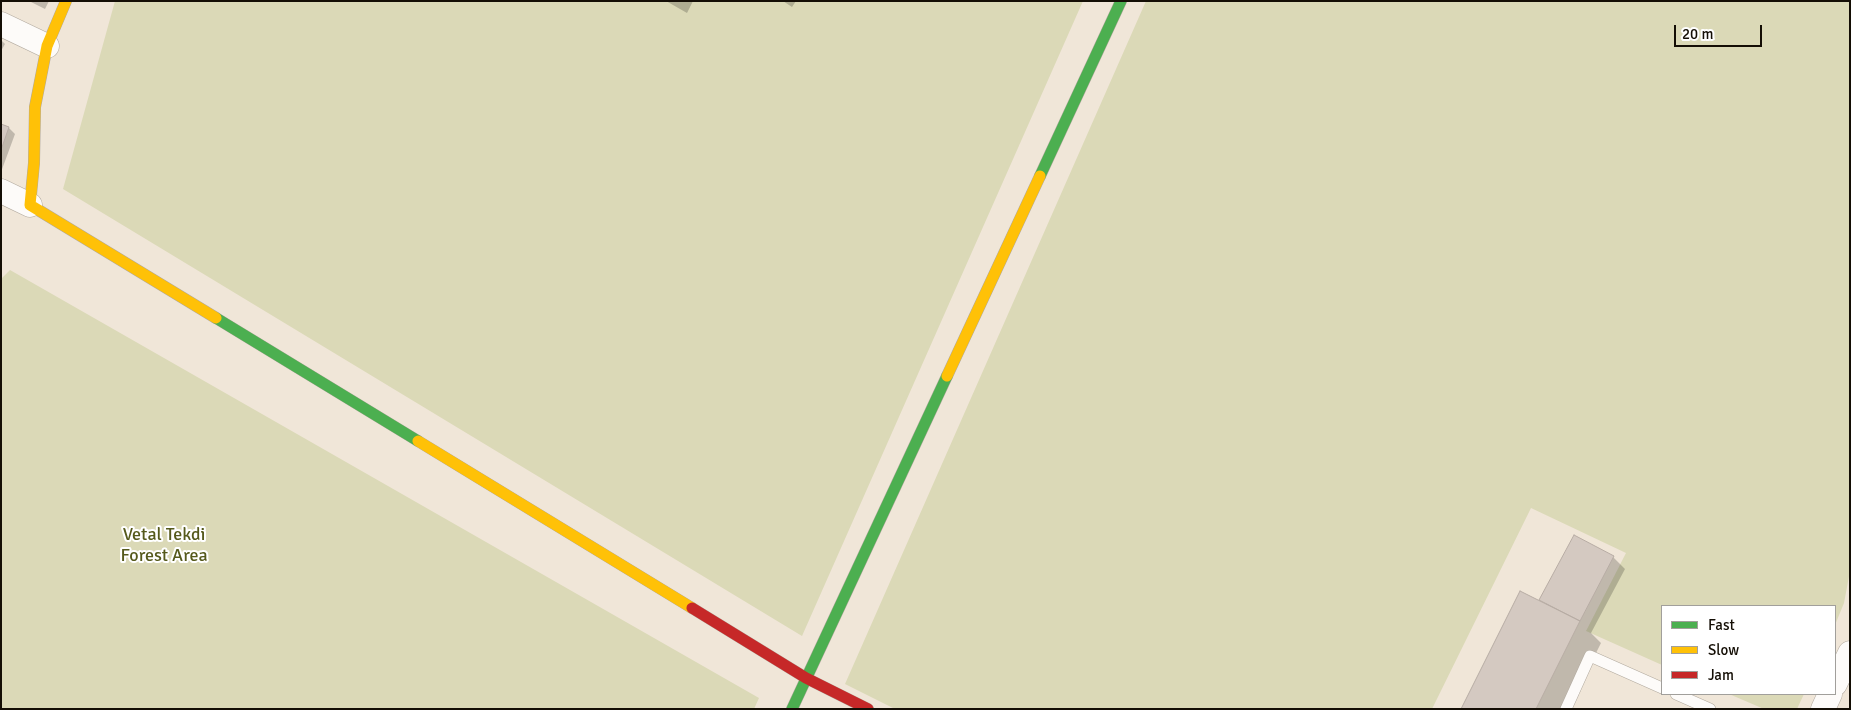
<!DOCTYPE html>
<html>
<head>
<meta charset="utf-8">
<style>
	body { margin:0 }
	#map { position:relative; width:1851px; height:710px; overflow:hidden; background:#f0e6d8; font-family:Signika,sans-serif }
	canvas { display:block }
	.frame { position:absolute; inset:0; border:2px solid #140e05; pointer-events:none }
	.legend { position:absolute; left:1661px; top:605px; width:175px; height:90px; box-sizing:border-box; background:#fff; border:1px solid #a19f9b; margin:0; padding:6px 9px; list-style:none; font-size:15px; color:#140e05 }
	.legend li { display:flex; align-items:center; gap:10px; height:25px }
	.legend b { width:25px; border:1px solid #a19f9b }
	.scale { position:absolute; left:1674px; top:25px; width:88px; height:22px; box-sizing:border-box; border:2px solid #140e05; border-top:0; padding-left:6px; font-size:15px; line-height:18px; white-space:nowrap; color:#140e05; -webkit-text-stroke:4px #fff; paint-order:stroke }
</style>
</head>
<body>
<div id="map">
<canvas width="1851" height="710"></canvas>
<div class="frame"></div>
<ul class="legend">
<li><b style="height:6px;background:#4caf50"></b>Fast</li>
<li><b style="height:6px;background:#ffc107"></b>Slow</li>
<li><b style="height:6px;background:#c62828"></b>Jam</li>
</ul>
<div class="scale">20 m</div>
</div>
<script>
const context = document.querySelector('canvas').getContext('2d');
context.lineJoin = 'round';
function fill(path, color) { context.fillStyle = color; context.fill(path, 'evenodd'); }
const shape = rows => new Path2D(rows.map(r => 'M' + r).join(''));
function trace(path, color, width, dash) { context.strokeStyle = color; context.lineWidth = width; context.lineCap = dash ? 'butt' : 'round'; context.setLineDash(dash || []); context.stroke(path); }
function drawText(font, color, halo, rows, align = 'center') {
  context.font = font + ' Signika,sans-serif'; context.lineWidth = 4; context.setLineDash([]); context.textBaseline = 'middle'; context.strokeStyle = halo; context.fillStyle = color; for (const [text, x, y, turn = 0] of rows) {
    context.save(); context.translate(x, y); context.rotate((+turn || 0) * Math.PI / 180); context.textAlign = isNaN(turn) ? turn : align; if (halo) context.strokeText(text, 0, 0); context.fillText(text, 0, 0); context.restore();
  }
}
const green = shape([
	[115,1,1083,1,802,636,63,189],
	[1146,1,1850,1,1850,571,1844,603,1835,625,1835,606,1662,606,1662,665,1586,631,1626,553,1531,508,1432,709,895,709,845,684],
	[10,270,759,698,754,709,1,709,1,279],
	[1729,694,1804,694,1797,709,1764,709]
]);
const shadow = shape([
	[29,1,49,1,45,9],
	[666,1,693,1,687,13],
	[783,1,796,1,792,7],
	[1,40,5,44,1,51],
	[1,125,9,128,15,134,1,172],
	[1613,557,1625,569,1591,633,1601,643,1568,709,1462,709,1546,604,1541,599]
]);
const building = shape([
	[1,124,9,127,1,150,1,124],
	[1574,535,1614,556,1580,621,1539,600,1574,535],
	[1520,591,1580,621,1536,709,1461,709,1520,591]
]);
const lane = shape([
	[1676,694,1710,709],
	[1566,709,1590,656,1662,688]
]);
const street = shape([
	[1,24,47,46],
	[1,191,30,205],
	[1835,684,1850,653],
	[1823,709,1830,694]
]);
const fast = shape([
	[1040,176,1121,1],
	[216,318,418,441],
	[792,709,947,376]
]);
const slow = shape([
	[66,1,47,46,35,107,34,163,30,205,216,318],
	[947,376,1040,176],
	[418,441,692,608]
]);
const jam = shape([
	[692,608,806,678,868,709]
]);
const parkNames = [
	["Vetal Tekdi",164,535],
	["Forest Area",164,556]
];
fill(green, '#dbd9b7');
fill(shadow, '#0003');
fill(building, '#d4c9c1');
trace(building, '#b7aca4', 1);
trace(lane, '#b1a99e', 12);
trace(street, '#b1a99e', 25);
trace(fast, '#b1a99e', 12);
trace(slow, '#b1a99e', 12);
trace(jam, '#b1a99e', 12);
trace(lane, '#fdfbf9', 11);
trace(street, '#fdfbf9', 24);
trace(fast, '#4caf50', 11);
trace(slow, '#ffc107', 11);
trace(jam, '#c62828', 11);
drawText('18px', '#55591b', '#fff', parkNames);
</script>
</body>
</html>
